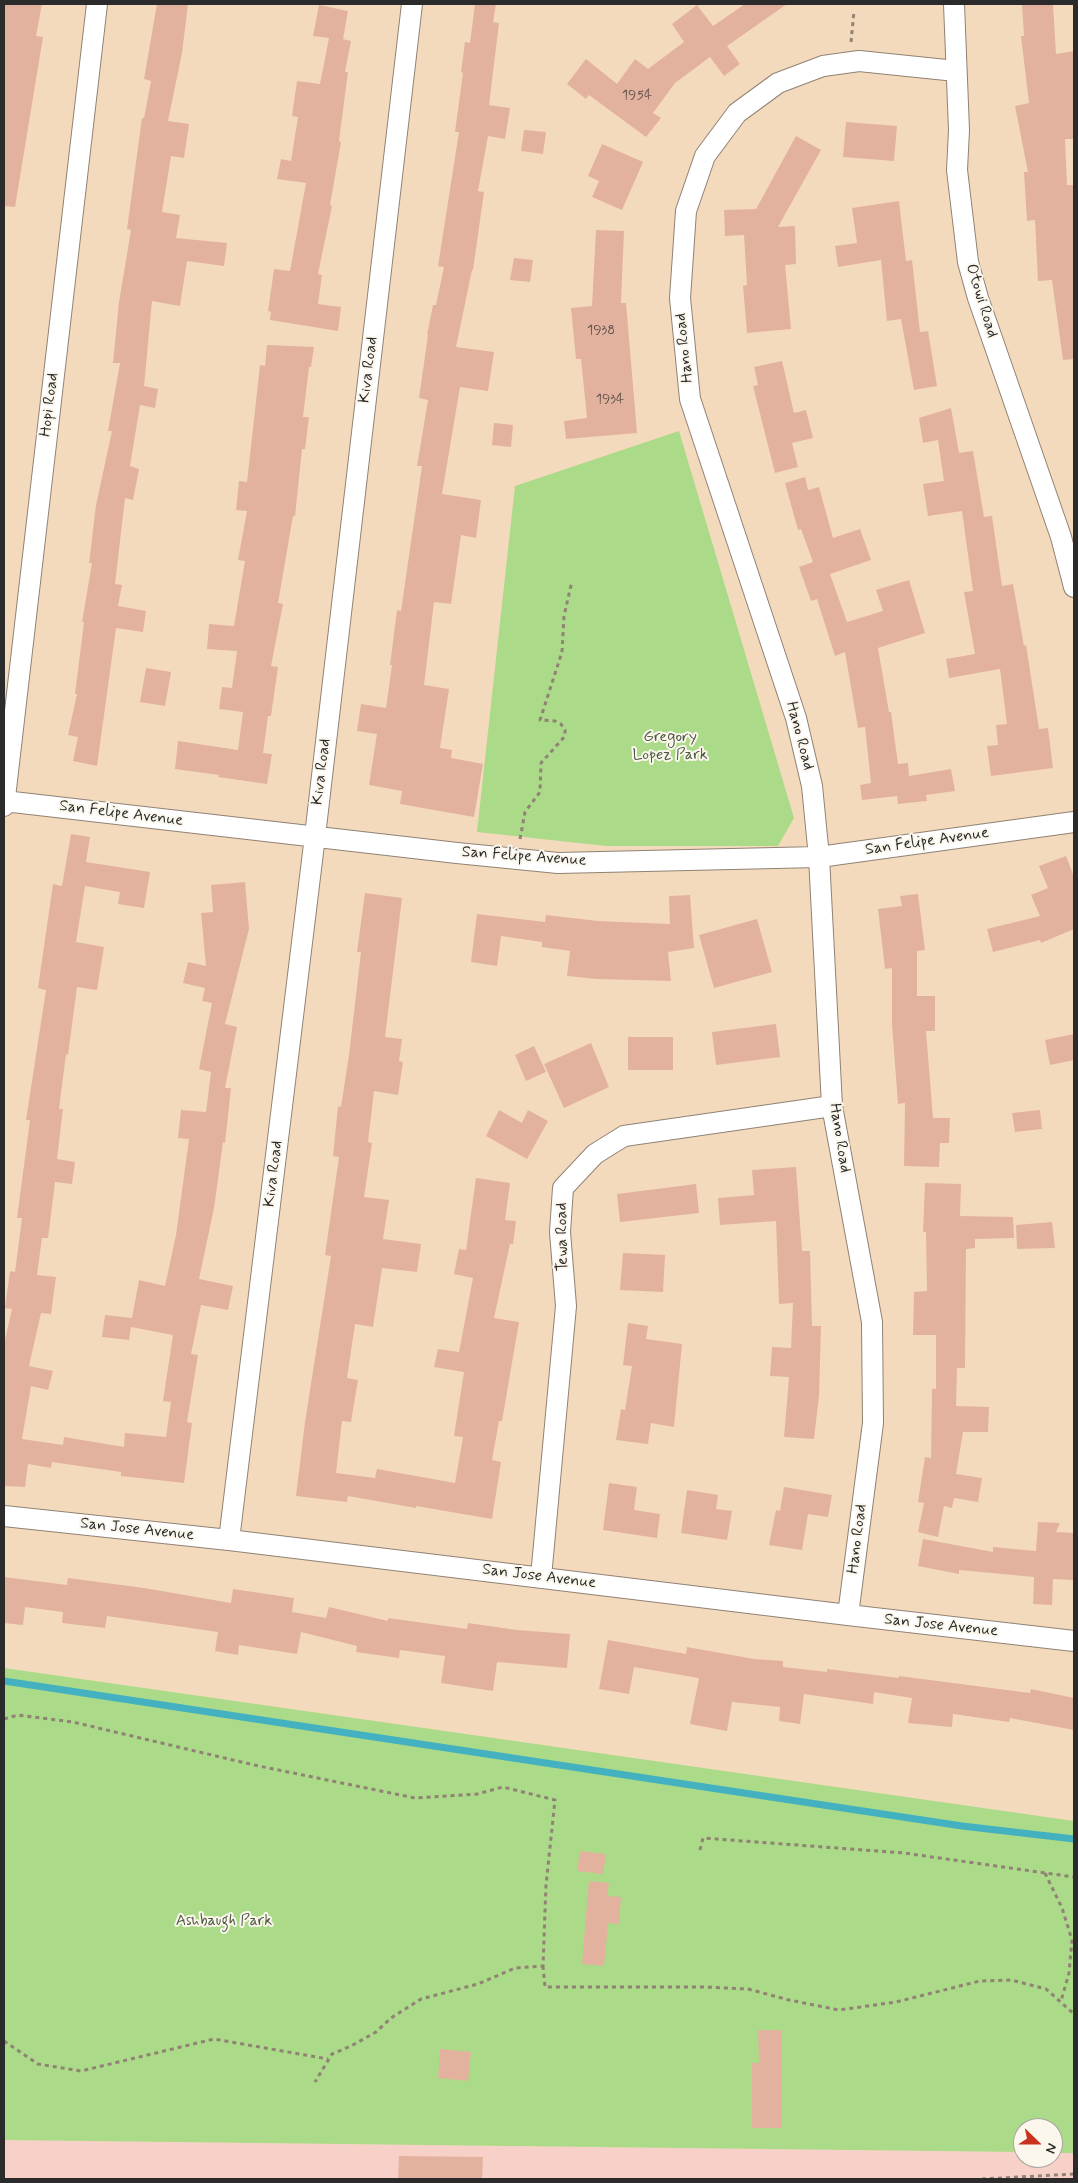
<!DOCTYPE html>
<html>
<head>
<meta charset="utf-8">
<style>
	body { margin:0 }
	#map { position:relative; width:1078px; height:2183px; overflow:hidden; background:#f4dabd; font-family:Mynerve,sans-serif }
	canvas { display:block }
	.frame { position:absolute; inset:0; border:5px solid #2b2b2b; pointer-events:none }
	.north { position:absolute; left:1013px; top:2118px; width:50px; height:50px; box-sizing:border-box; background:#fbf7ec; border:1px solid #a8a59f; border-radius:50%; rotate:112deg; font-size:14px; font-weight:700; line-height:20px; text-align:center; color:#2b2b2b }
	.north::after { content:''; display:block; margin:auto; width:18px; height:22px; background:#c8321e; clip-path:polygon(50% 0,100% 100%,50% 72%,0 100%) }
</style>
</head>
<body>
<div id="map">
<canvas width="1078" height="2183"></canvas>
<div class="frame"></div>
<div class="north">N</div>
</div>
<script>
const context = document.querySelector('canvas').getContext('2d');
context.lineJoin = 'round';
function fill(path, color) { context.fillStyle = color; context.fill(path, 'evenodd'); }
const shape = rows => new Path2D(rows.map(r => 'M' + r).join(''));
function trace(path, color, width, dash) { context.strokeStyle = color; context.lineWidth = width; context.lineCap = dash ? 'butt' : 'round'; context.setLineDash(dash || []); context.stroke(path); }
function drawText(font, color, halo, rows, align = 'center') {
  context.font = font + ' Mynerve,sans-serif'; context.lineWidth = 4; context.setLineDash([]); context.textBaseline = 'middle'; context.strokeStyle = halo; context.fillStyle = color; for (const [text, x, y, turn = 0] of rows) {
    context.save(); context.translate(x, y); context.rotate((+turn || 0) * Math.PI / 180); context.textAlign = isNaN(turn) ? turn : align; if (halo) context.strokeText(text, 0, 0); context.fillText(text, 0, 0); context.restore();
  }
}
const built = shape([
	[4,2140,1023,2152,1023,2158,1053,2158,1053,2153,1074,2153,1074,2179,4,2179]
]);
const green = shape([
	[679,431,794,818,778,846,606,846,477,832,515,486],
	[4,1668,1074,1821,1074,2153,1053,2153,1053,2128,1023,2128,1023,2152,4,2140]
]);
const stream = shape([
	[4,1681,962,1826,1074,1839]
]);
const building = shape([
	[4,4,42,4,36,36,43,37,15,207,4,206],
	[157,4,188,4,182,53,168,121,189,124,184,158,171,156,162,212,180,215,176,238,227,243,224,266,187,261,180,306,152,301,144,386,158,389,155,408,140,405,130,466,139,469,133,500,125,498,115,584,122,585,118,606,146,611,143,632,116,628,97,766,73,761,78,737,68,735,77,694,75,694,84,622,82,622,92,563,89,563,96,505,112,431,108,431,120,363,113,363,119,302,131,230,127,229,142,118,144,118,151,81,144,79],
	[475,4,496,4,493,22,499,23,489,105,510,108,505,139,488,136,478,191,484,192,473,270,472,270,456,347,494,352,488,391,460,387,442,494,481,500,476,538,461,535,451,604,434,602,424,685,449,689,440,748,452,750,451,758,483,764,474,817,400,804,402,791,369,785,377,734,357,731,361,704,386,708,392,665,390,665,397,610,401,611,422,466,417,466,428,400,419,398,428,335,427,335,433,305,436,305,444,267,438,266,459,132,455,132,463,73,461,72,465,42,470,43],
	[745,4,787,4,727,46,740,64,724,76,710,57,675,83,653,113,661,118,646,137,589,95,586,99,567,84,586,59,617,84,635,59,648,69,684,42,672,24,697,5,713,26],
	[1022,4,1053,4,1056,54,1074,51,1074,139,1065,139,1067,185,1074,185,1074,359,1063,360,1052,280,1038,281,1035,220,1027,221,1024,172,1028,172,1015,106,1029,103,1021,36,1024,36],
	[319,5,348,11,343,39,351,41,345,72,348,72,339,141,341,142,330,205,332,206,318,274,322,275,318,304,341,307,338,331,270,320,271,312,268,311,274,269,290,271,306,183,277,179,281,159,291,161,298,117,292,116,297,81,320,84,329,38,313,36],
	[846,122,897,126,894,161,843,157],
	[524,130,546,132,543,154,521,151],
	[796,136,821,150,778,227,795,226,796,264,785,265,791,329,747,333,743,286,747,285,744,235,725,236,724,210,756,209],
	[602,144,643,162,622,210,592,197,599,181,588,176],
	[899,201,906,261,912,260,920,332,928,331,937,386,914,390,901,319,887,321,881,260,838,267,835,246,857,243,852,208],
	[596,230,624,231,621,303,626,303,637,433,566,439,564,421,587,418,581,359,576,359,571,308,592,306],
	[514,258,533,260,530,282,510,280],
	[267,345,314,347,311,367,309,367,303,417,309,417,305,449,302,449,295,516,293,516,278,603,283,604,271,666,278,667,271,716,268,716,263,753,272,754,267,784,218,777,219,775,175,769,178,741,238,750,243,712,219,709,222,687,232,688,237,651,207,649,209,624,234,626,245,561,238,560,247,511,236,510,239,481,247,482,260,365,265,366],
	[782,361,794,413,806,410,813,438,792,443,798,467,775,473,753,386,758,385,754,367],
	[951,408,959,453,973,451,984,517,992,516,1002,586,1013,584,1024,646,1026,645,1039,729,1048,728,1053,768,991,776,987,746,998,745,996,725,1007,724,1000,669,949,678,946,659,975,654,964,592,973,591,962,511,928,516,923,484,944,481,938,440,923,443,919,418],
	[494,423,513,425,511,447,492,445],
	[805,477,808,490,819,487,833,538,860,529,871,560,830,574,847,622,883,611,876,590,909,580,925,633,878,648,889,712,891,712,898,764,908,763,909,776,951,769,955,791,926,795,927,801,898,804,897,796,862,800,860,785,871,783,865,727,858,728,845,652,835,656,817,599,811,601,799,567,813,562,801,529,798,530,785,483],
	[146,668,171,672,165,706,140,702],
	[71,834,90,837,86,862,150,872,144,908,118,904,120,892,85,886,76,942,104,947,97,990,77,987,68,1055,66,1054,59,1109,63,1109,57,1159,75,1162,72,1184,55,1182,48,1238,42,1238,37,1275,56,1277,51,1314,41,1313,29,1366,53,1371,48,1390,31,1386,22,1439,63,1445,64,1437,124,1447,125,1433,166,1437,171,1402,163,1401,173,1335,131,1327,129,1340,102,1337,105,1315,132,1318,139,1280,165,1286,176,1235,189,1139,178,1138,181,1110,206,1112,211,1072,199,1069,212,1003,202,1001,205,988,183,983,188,962,206,966,201,913,213,912,211,885,245,882,249,929,225,1024,237,1027,225,1088,231,1088,225,1143,223,1142,214,1208,199,1279,233,1286,228,1310,201,1305,191,1354,198,1355,187,1422,192,1423,184,1483,121,1476,121,1472,52,1462,51,1468,28,1464,25,1487,4,1486,4,1344,12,1309,5,1308,10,1271,15,1272,22,1218,17,1218,30,1120,26,1120,46,990,38,988,53,884,62,886],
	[1066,856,1074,877,1074,929,1041,943,1040,940,993,952,987,929,1040,916,1031,895,1048,888,1039,866],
	[365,893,402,898,385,1037,402,1039,399,1061,403,1062,398,1095,374,1091,368,1142,372,1143,364,1197,389,1200,383,1239,421,1244,417,1272,382,1268,373,1327,355,1324,347,1378,358,1380,351,1422,342,1421,336,1473,375,1478,377,1469,455,1483,463,1437,454,1436,464,1372,434,1367,438,1349,459,1352,473,1278,454,1274,459,1249,466,1250,476,1178,510,1183,505,1220,516,1221,513,1244,510,1244,494,1318,519,1322,502,1421,499,1421,492,1460,501,1462,492,1519,416,1506,416,1508,348,1496,347,1502,296,1496,305,1422,331,1256,325,1255,339,1157,333,1156,338,1106,341,1107,349,1055,361,952,357,952],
	[918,894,925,950,917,951,917,996,935,996,935,1031,926,1031,933,1118,950,1118,949,1143,940,1143,939,1167,904,1166,905,1103,898,1104,892,1024,892,968,885,969,878,909,902,906,900,896],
	[690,895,694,948,668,952,671,981,596,979,567,976,570,951,542,947,542,942,501,936,497,966,471,962,477,914,545,922,546,915,598,921,670,924,669,896],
	[757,919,772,972,714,988,699,935],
	[776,1024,780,1057,716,1065,712,1032],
	[1074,1034,1074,1060,1050,1065,1045,1040],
	[628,1037,673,1037,673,1070,628,1070],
	[591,1043,609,1087,564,1108,544,1064],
	[534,1046,546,1072,526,1081,515,1055],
	[499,1110,522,1123,528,1110,548,1121,527,1159,486,1136],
	[1040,1110,1042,1129,1015,1132,1012,1113],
	[796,1167,802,1251,810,1251,812,1326,821,1326,819,1396,814,1439,784,1437,789,1377,770,1376,772,1347,791,1348,793,1303,779,1304,776,1221,720,1225,718,1198,754,1195,752,1170],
	[925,1183,961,1184,960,1216,1013,1217,1014,1238,975,1239,975,1248,966,1249,965,1368,957,1368,956,1406,989,1407,988,1432,963,1432,956,1474,982,1478,978,1502,954,1498,952,1508,944,1506,938,1537,918,1532,924,1503,918,1502,925,1457,931,1458,932,1389,936,1389,936,1335,913,1335,914,1292,927,1291,926,1232,923,1232],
	[696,1184,699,1213,620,1222,617,1194],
	[1052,1222,1055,1248,1017,1249,1016,1225],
	[623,1253,665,1255,663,1292,620,1290],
	[628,1323,648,1326,646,1339,682,1344,674,1427,651,1423,648,1444,616,1440,621,1409,625,1410,632,1366,623,1365],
	[609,1483,637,1487,634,1510,660,1514,657,1538,603,1530],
	[784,1487,832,1495,828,1517,808,1514,802,1550,769,1545,776,1510,780,1511],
	[687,1490,718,1495,716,1509,732,1511,727,1540,681,1533],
	[1038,1522,1060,1523,1056,1532,1074,1533,1074,1580,1053,1579,1052,1605,1033,1604,1034,1577,959,1570,959,1574,918,1566,923,1539,993,1552,993,1547,1036,1551],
	[4,1577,67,1585,68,1578,144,1588,231,1603,233,1589,294,1598,292,1612,326,1618,329,1607,388,1621,388,1618,467,1629,468,1623,517,1630,570,1634,567,1668,497,1662,493,1691,441,1683,445,1656,400,1650,399,1658,356,1652,357,1646,301,1632,297,1654,239,1645,238,1655,215,1651,218,1632,107,1616,105,1628,62,1623,63,1612,25,1607,23,1625,4,1623],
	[608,1640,686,1654,687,1647,754,1659,783,1661,783,1667,827,1672,827,1669,899,1678,899,1676,1030,1693,1031,1689,1074,1698,1074,1730,1010,1718,1009,1722,953,1714,952,1727,908,1723,912,1698,874,1692,873,1704,804,1694,800,1724,779,1721,780,1707,732,1702,727,1731,690,1724,699,1678,634,1667,629,1694,599,1689],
	[580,1851,606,1854,603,1874,577,1871],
	[589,1881,609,1883,607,1896,621,1897,619,1924,608,1923,604,1966,582,1964],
	[758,2030,782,2030,782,2128,752,2128,752,2063,759,2063],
	[440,2049,471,2052,468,2081,438,2078],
	[399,2156,483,2157,482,2179,398,2179]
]);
const path = shape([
	[851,42,854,11],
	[520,839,525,812,540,792,541,763,565,736,565,730,561,724,555,721,540,720,562,652,564,616,572,581],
	[4,1719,18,1715,73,1722,254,1765,415,1798,477,1794,503,1787,555,1800,546,1885,543,1966,515,1968,478,1984,421,1999,391,2018,376,2032,351,2046,332,2054,315,2082],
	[700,1850,703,1838,904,1853,1074,1877],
	[1045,1873,1062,1908,1072,1940,1069,1973,1061,2001],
	[543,1966,545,1987,704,1987,748,1989,789,2000,839,2010,896,2002,980,1981,1011,1980,1046,1989,1074,2014],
	[4,2041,38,2064,81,2071,214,2039,328,2059],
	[982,2179,1074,2174]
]);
const minor = shape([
	[954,4,959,130,957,170,968,262,978,298,1061,537,1074,587],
	[4,801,457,853,558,863,819,857,1074,822],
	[4,806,97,4],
	[4,1516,229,1540,848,1615,1074,1641],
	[229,1540,315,836,412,4],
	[541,1577,566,1306,560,1232,563,1188,595,1154,624,1136,832,1106],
	[848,1615,873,1423,872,1322,832,1106,819,857,812,786,796,718,690,399,680,298,686,211,705,156,737,113,778,83,823,66,859,61,956,71]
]);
const numberNames = [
	["1954",637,96],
	["1938",601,331],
	["1934",610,400]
];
const streetNames = [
	["Otowi Road",981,301,73],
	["Hano Road",685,348,-96],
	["Kiva Road",369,370,-83],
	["Hopi Road",50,405,-83],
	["Hano Road",799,736,75],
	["Kiva Road",322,772,-83],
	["San Felipe Avenue",121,814,7],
	["San Felipe Avenue",927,842,-8],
	["San Felipe Avenue",524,857,4],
	["Hano Road",839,1138,81],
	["Kiva Road",274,1174,-83],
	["Tewa Road",563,1237,-91],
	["San Jose Avenue",137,1530,6],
	["Hano Road",858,1539,-83],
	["San Jose Avenue",539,1577,7],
	["San Jose Avenue",941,1626,6]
];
const parkNames = [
	["Gregory",670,738],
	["Lopez Park",670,756],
	["Ashbaugh Park",224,1922]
];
fill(built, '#f7d1c7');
fill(green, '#abda88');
trace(stream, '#44b1c1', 7);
fill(building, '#e3b29e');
trace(minor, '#908274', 22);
trace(path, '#908274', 3, [4, 4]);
trace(minor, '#fff', 20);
drawText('14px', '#594d48', null, numberNames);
drawText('16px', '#2b2b2b', '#fbf7ec', streetNames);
drawText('16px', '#4b5742', '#fbf7ec', parkNames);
</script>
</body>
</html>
